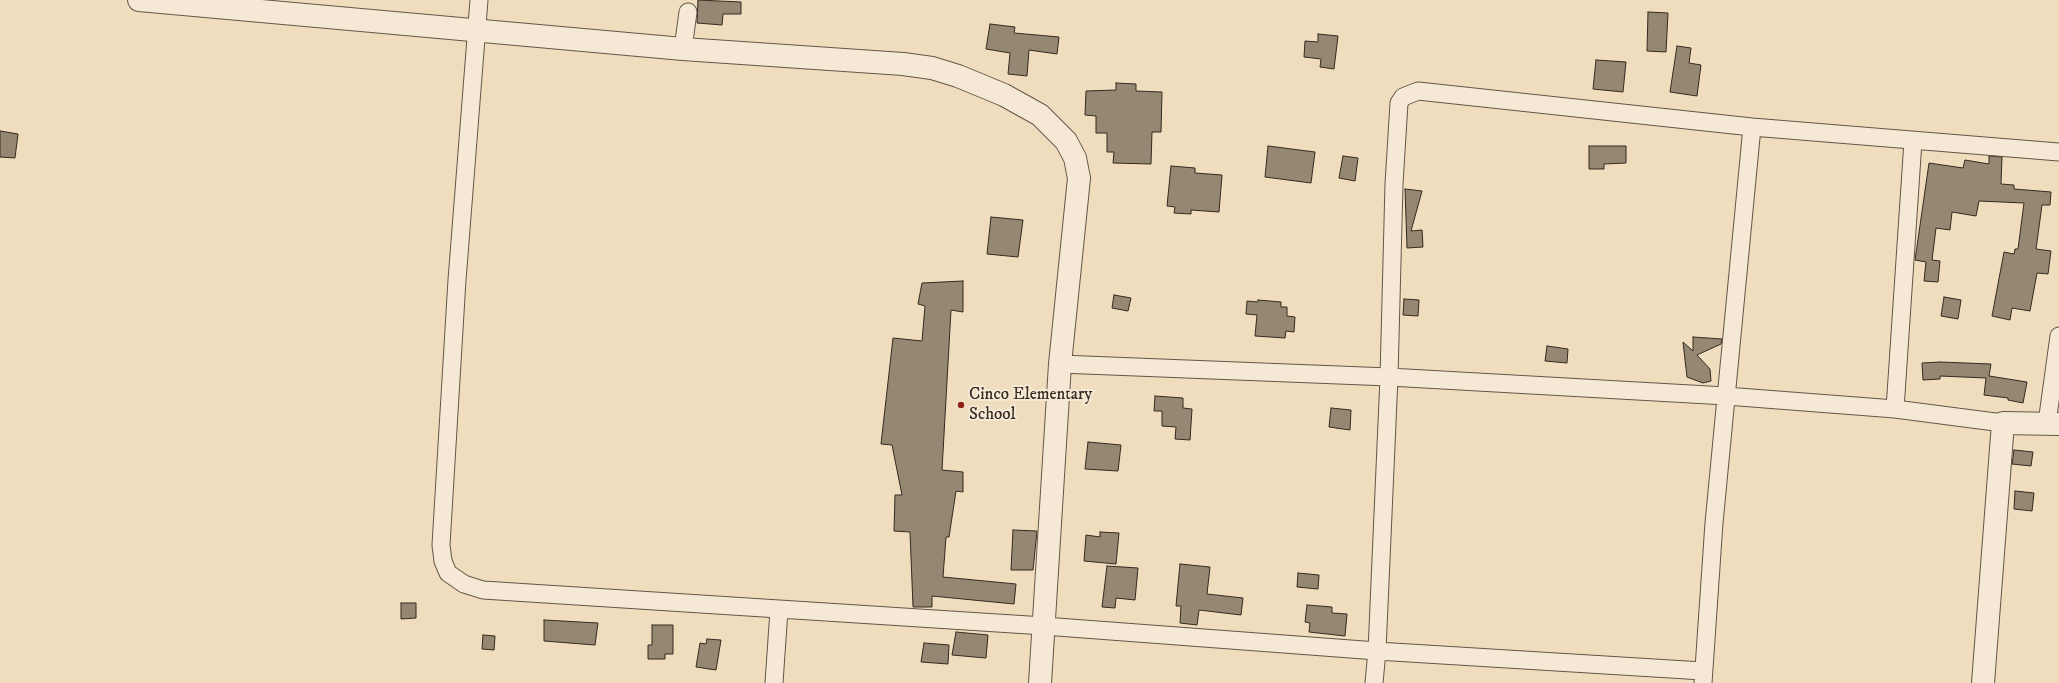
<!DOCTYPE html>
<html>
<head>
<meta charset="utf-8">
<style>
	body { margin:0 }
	canvas { display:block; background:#efddbe }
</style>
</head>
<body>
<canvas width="2059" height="683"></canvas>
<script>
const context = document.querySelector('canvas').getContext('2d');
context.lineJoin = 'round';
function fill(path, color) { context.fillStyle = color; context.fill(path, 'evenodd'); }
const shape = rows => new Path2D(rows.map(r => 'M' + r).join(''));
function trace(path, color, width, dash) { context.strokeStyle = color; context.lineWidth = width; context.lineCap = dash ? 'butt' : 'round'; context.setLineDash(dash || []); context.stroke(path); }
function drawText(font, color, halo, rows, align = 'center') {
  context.font = font + ' "IM FELL DW Pica",serif'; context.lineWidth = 4; context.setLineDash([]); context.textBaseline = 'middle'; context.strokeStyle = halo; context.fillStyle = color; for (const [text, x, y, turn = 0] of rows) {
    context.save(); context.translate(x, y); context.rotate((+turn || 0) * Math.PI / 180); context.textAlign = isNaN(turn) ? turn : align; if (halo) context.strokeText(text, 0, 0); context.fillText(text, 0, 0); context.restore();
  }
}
const building = shape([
	[698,0,741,2,741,14,723,14,722,25,697,23,698,0],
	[1648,12,1668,13,1666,52,1647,51,1648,12],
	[990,24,1015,27,1014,33,1059,37,1057,54,1029,50,1027,76,1008,74,1010,53,986,49,990,24],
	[1318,34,1338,36,1334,69,1320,67,1321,59,1304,57,1305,41,1318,42,1318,34],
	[1677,46,1691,48,1689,63,1701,65,1697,96,1670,92,1677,46],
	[1596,60,1626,62,1623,92,1593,89,1596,60],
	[1116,83,1136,84,1136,91,1162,92,1161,132,1152,132,1151,164,1113,163,1114,152,1107,152,1107,133,1096,133,1096,116,1085,115,1086,91,1116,90,1116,83],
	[0,131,18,134,15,158,0,157,0,131],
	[1268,146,1315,152,1311,183,1265,177,1268,146],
	[1589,146,1626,146,1626,163,1604,164,1604,169,1589,169,1589,146],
	[1343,156,1358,158,1355,181,1339,178,1343,156],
	[1989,156,2002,157,2001,184,2014,185,2014,189,2051,192,2050,205,2042,205,2036,249,2051,251,2048,274,2037,273,2030,311,2012,308,2010,320,1992,316,2004,252,2014,254,2015,249,2018,249,2024,203,1979,201,1976,216,1952,212,1950,230,1936,228,1932,260,1940,261,1938,282,1924,281,1926,262,1915,260,1929,163,1963,168,1965,160,1989,164,1989,156],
	[1171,166,1195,168,1195,173,1222,175,1219,212,1191,210,1191,214,1174,213,1175,207,1167,206,1171,166],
	[1405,189,1422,191,1411,231,1422,230,1423,247,1407,248,1405,189],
	[991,217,1023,220,1018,257,987,254,991,217],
	[963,281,963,312,951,310,942,470,963,472,963,492,956,491,949,537,946,537,943,577,1016,584,1014,604,932,596,932,607,913,607,910,532,894,531,895,495,902,495,892,445,881,444,893,338,922,341,925,306,918,304,922,283,963,281],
	[1114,295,1131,298,1128,311,1112,308,1114,295],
	[1944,297,1961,300,1958,319,1941,316,1944,297],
	[1404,299,1419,300,1418,316,1403,315,1404,299],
	[1258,300,1281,302,1281,307,1287,307,1287,316,1295,317,1294,332,1286,331,1285,338,1255,336,1257,315,1246,314,1247,301,1258,302,1258,300],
	[1693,337,1722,339,1721,344,1697,355,1710,369,1711,381,1703,383,1687,377,1683,342,1693,351,1693,337],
	[1547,346,1568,349,1567,363,1545,361,1547,346],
	[1940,362,1991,364,1989,376,2027,382,2023,403,2008,400,2008,398,1984,395,1986,378,1940,376,1940,379,1923,380,1922,363,1940,362],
	[1155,396,1183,398,1183,408,1192,409,1190,440,1175,439,1176,427,1162,426,1162,411,1154,411,1155,396],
	[1331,408,1351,410,1350,430,1329,427,1331,408],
	[1088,442,1121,445,1118,471,1085,469,1088,442],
	[2014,450,2033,452,2031,466,2012,464,2014,450],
	[2015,491,2034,493,2032,511,2014,509,2015,491],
	[1013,530,1037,531,1033,570,1011,570,1013,530],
	[1100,532,1119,533,1116,564,1084,561,1086,535,1100,537,1100,532],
	[1180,564,1210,567,1207,594,1243,598,1241,615,1199,610,1197,625,1180,623,1181,606,1176,606,1180,564],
	[1107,566,1138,568,1135,600,1116,598,1115,608,1102,607,1107,566],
	[1298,573,1319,575,1318,589,1297,587,1298,573],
	[401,603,416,603,416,618,401,619,401,603],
	[1307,605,1332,607,1332,613,1347,614,1345,636,1309,632,1310,623,1305,622,1307,605],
	[544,620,598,623,595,645,544,641,544,620],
	[652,625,673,625,673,654,665,654,665,659,648,659,648,645,652,645,652,625],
	[956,632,988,635,986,658,952,655,956,632],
	[483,635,495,636,494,650,482,649,483,635],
	[707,639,721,640,716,670,696,667,700,643,706,644,707,639],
	[924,643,949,645,948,664,921,662,924,643]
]);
const minor = shape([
	[479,0,457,280,441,545,443,561,448,573,464,584,483,590,1044,626,1377,651,1703,671],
	[683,49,688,12],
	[1060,364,1389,377,1726,396,1895,409,2003,423],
	[1895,409,1913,141],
	[2047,423,2059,336],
	[774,683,779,610],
	[1374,683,1377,651,1389,377,1394,184,1399,103,1403,97,1418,91,1752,127,2059,152],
	[1703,683,1714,523,1752,127]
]);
const tertiary = shape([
	[139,0,683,49,903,64,932,68,958,76,1004,95,1040,115,1066,141,1075,158,1079,178,1060,364,1040,683],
	[1983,683,2003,423,2059,424]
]);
const markers = [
	[961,405,4,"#8f2418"]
];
const poiNames = [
	["Cinco Elementary",969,395],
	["School",969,415]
];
fill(building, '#968772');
trace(building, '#352920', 1);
trace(minor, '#645648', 19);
trace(tertiary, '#645648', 24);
trace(minor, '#f5e9d5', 17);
trace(tertiary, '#f5e9d5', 22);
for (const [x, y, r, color] of markers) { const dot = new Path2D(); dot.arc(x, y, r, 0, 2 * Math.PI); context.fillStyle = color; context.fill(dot); trace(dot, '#f5e9d5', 1.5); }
drawText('17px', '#352920', '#f5e9d5', poiNames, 'left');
</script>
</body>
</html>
